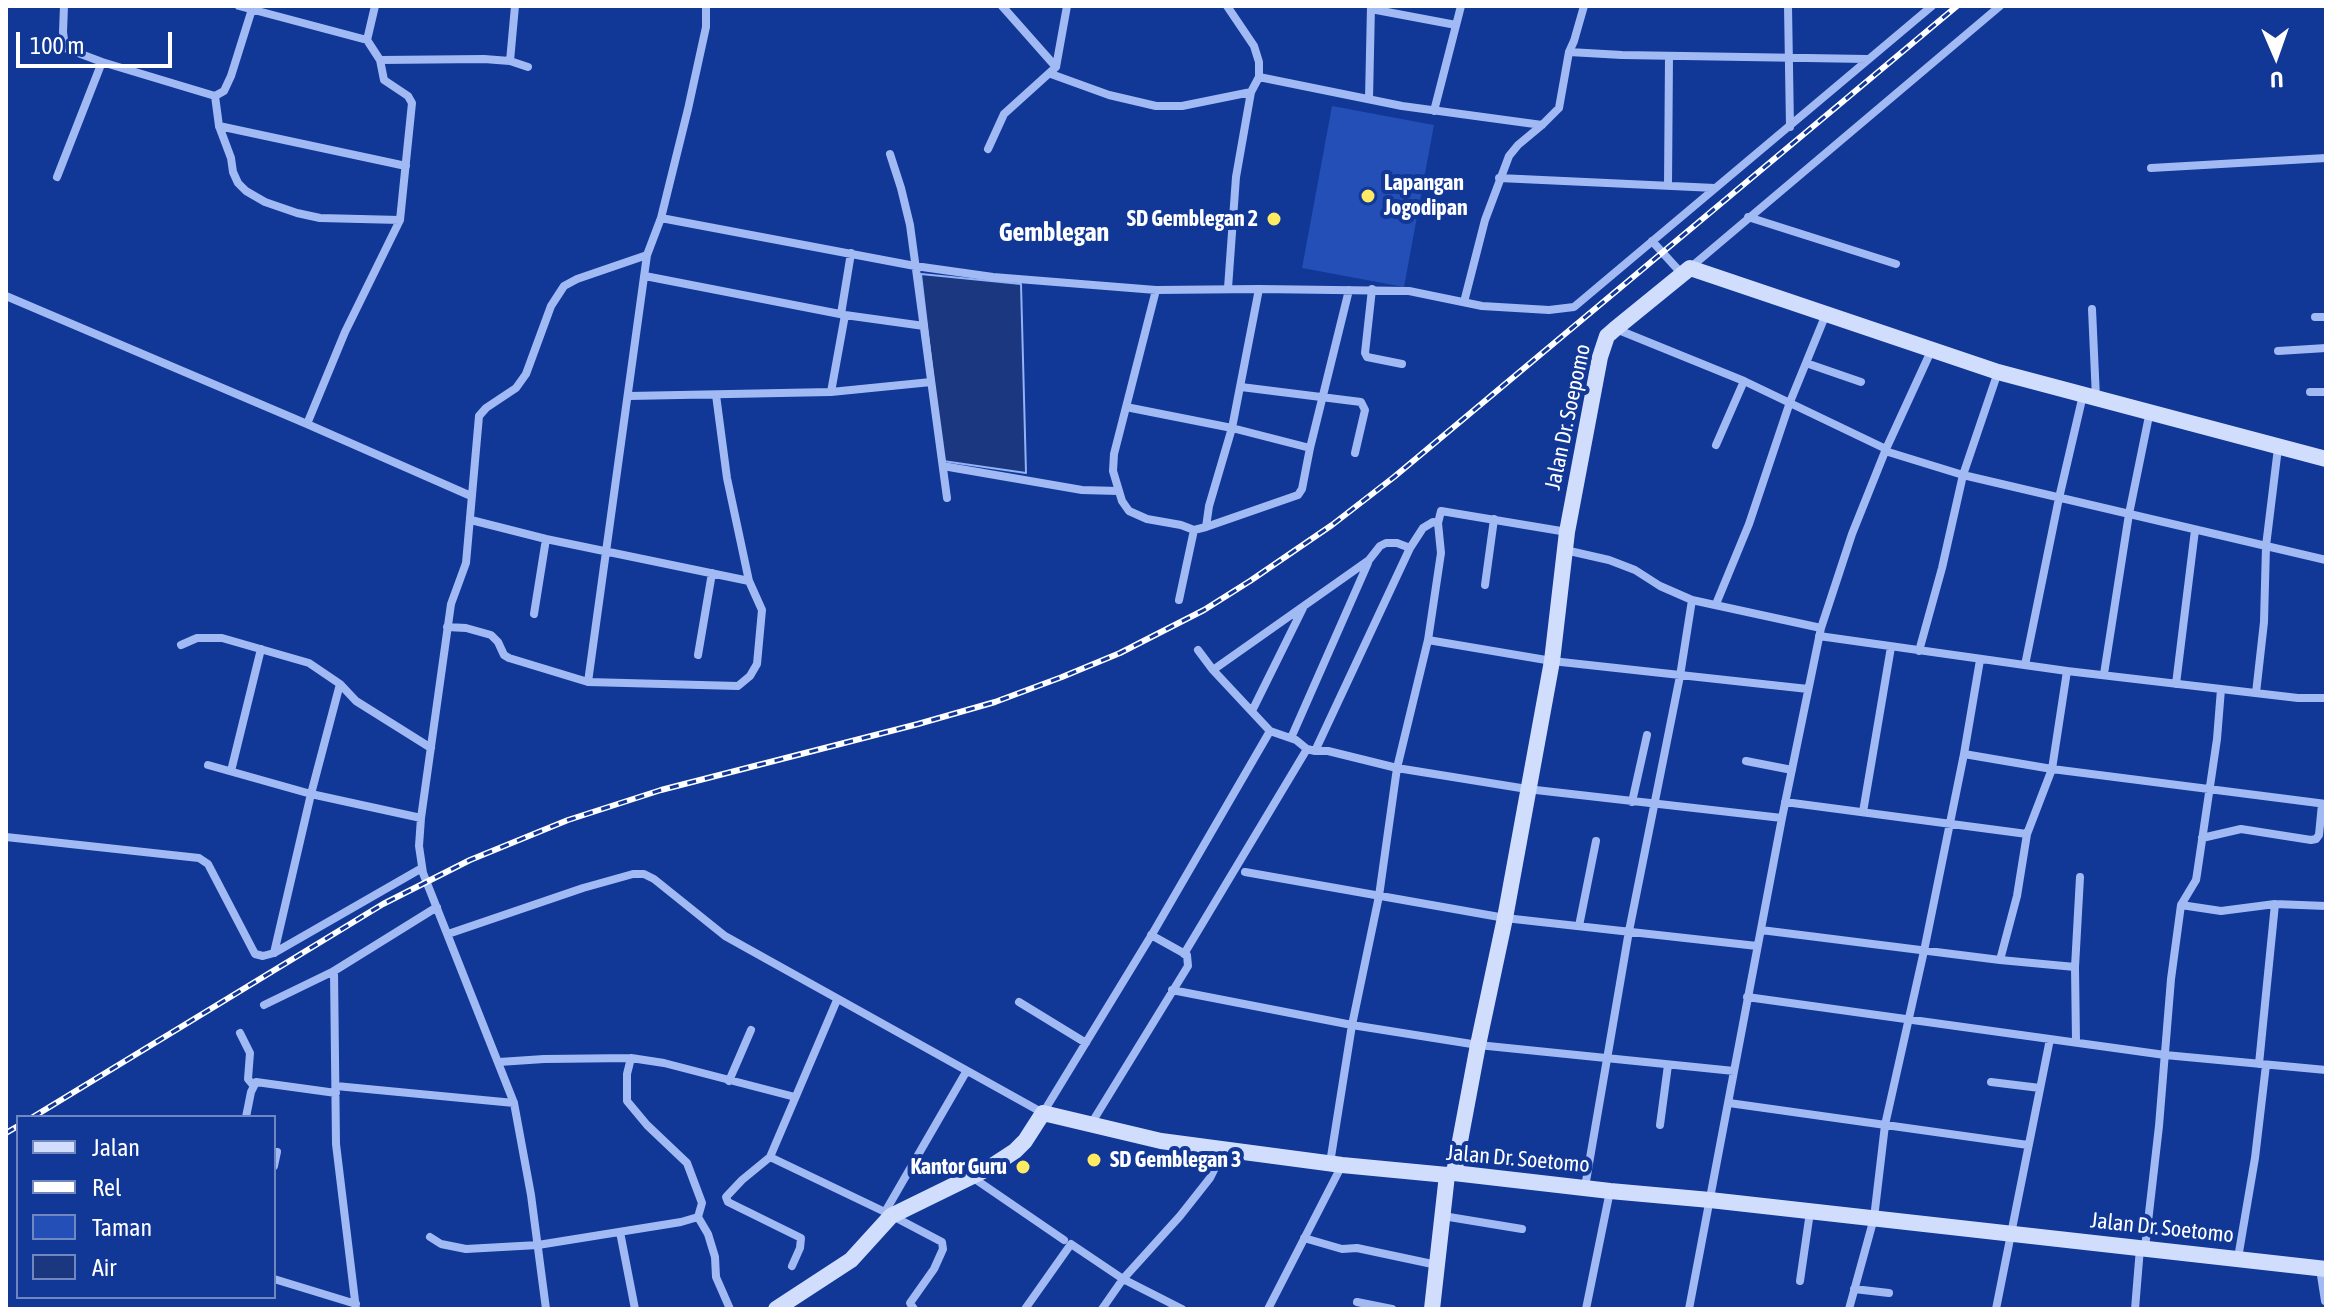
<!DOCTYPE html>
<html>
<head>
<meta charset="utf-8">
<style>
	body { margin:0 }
	#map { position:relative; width:2332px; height:1315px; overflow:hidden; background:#113797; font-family:"Asap Condensed",sans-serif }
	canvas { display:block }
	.frame { position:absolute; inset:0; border:8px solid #fff; pointer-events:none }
	.legend { position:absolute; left:16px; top:1115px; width:260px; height:184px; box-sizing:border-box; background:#113797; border:2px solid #7087c1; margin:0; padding:10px 14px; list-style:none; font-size:24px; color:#fff }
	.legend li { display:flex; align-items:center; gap:16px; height:40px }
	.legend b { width:40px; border:2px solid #7087c1 }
	.north { position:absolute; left:2236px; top:16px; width:80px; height:80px; -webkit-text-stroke:6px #113797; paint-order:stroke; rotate:178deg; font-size:22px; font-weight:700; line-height:32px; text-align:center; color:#fff }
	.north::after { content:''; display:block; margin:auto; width:28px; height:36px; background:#fff; clip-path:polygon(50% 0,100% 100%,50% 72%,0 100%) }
	.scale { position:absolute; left:16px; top:32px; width:156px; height:36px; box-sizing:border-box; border:4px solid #fff; border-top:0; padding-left:10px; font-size:24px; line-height:28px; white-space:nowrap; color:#fff; -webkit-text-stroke:6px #113797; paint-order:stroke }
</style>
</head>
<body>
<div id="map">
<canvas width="2332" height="1315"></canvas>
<div class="frame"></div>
<ul class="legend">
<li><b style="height:10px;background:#d1ddfd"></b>Jalan</li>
<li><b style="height:10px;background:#fff"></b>Rel</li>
<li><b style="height:22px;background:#234fb7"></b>Taman</li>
<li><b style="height:22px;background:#1a3780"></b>Air</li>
</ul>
<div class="north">U</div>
<div class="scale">100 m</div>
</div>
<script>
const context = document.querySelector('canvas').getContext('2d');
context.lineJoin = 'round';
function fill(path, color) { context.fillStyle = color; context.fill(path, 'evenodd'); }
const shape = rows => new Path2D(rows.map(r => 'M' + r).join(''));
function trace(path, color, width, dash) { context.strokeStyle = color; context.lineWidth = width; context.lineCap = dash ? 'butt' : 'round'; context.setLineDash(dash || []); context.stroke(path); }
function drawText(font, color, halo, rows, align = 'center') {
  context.font = font + ' "Asap Condensed",sans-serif'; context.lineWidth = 8; context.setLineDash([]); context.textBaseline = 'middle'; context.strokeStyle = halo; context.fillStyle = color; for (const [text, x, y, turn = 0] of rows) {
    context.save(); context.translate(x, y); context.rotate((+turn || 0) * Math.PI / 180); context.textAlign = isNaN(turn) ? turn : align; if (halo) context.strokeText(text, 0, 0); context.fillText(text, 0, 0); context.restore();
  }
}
const green = shape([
	[1332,106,1434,125,1404,287,1302,268]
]);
const water = shape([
	[921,274,1021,284,1026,473,943,461,921,274]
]);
const street = shape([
	[64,6,63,32,65,48,102,62,215,96,224,91,231,76,253,6],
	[239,6,367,40],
	[375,6,367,40,380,60,384,80,408,96,412,103,400,220,345,332,307,424,471,496],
	[1002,6,1056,67],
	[1227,6,1254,46,1259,62,1259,77,1251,92,1236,177,1228,288],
	[1788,6,1790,127],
	[1371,9,1456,25],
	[1569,52,1622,55,1867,59],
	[380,60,484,59,510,61,515,6],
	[510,61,528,67],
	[1051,74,1109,95,1156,106,1182,106,1251,92],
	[1259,77,1402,106,1542,125],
	[215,96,219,126,231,158,233,172,238,183,246,191,265,202,297,213,320,218,400,220],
	[1369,99,1371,6],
	[1434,111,1461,6],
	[219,126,406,166],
	[988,149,1004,114,1056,67,1067,6],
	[890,154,901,188,910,225,947,498],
	[2151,168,2326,158],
	[57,177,102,62],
	[1499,178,1715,188],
	[1668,185,1669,56],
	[1748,217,1896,264],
	[661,218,915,266,993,277,1156,290,1259,289],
	[1652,241,1682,274],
	[1691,267,2000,6],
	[645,276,845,315,924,326],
	[1372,289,1365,353,1367,357,1402,364],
	[1156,290,1114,454,1113,471,1122,501,1129,511,1147,519,1181,525,1194,530],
	[6,296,307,424],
	[1464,302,1485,220,1509,156,1518,145,1542,125,1559,108,1569,52,1574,41,1584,6],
	[2092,309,2096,398],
	[841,314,851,253],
	[2315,317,2326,317],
	[1616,329,1744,381,1886,449],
	[2278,351,2326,348],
	[1806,363,1861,382],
	[1241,387,1361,402,1365,410,1355,453],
	[831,392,845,315],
	[2310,392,2326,392],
	[716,395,727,478,749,581],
	[629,396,831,392,931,382],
	[1126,407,1232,428,1310,448],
	[1716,445,1744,381],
	[1885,451,1963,475,2326,560],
	[943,466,1082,490,1118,491],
	[1206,527,1298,495,1302,489,1310,448,1349,290],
	[1565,550,1609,560,1635,570,1660,586,1692,600,1821,628],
	[1485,585,1494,519],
	[1179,600,1194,530,1206,527,1209,506,1232,428,1259,289,1409,291,1482,306,1549,310,1574,307,1932,6],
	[1716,604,1749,524,1790,402,1826,314],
	[534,614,546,539],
	[447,627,466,628,491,635,498,642,504,655,509,658,588,682,738,686,750,676,757,664,762,610,749,581,546,539,471,520],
	[1819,636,2067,671,2298,698,2326,698],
	[1428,640,1552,661,1808,689],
	[181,645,197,638,222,638,309,663,340,684,356,701,431,748],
	[1919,651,1942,568,1963,475,1998,372],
	[698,655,712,573],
	[2025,665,2059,498,2083,395],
	[1213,670,1369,560,1380,546,1386,543,1397,543,1410,548],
	[2104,674,2129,514,2150,411],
	[588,682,647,255],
	[2176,684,2195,530],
	[2256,693,2264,622,2266,546,2278,448],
	[1252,711,1303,608],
	[1270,731,1296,740,1307,749],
	[1291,738,1368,563],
	[1315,751,1328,751,1397,768,1527,789,1782,818],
	[1964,754,2052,769,2326,804],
	[1746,761,1792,770],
	[208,765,311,794,421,818],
	[231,771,261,649],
	[1632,802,1647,735],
	[1785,802,2027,834],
	[1863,812,1891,647],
	[6,837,199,858,208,864,255,954,263,956,274,953,422,868],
	[2202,838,2241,829,2311,840,2316,839,2319,835,2322,804],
	[1245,872,1505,918,1757,946],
	[2181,905,2221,911,2275,904,2326,906],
	[1579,926,1596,841],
	[1761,930,2000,960,2017,896,2027,834,2052,769,2067,671],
	[448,934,583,888,633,874,644,874,654,879,725,936,1043,1113,1154,931,1270,731,1213,670,1198,650],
	[274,953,311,794,340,684],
	[1184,954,1307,749,1315,751,1410,548,1423,528,1433,522,1438,523,1441,511,1567,532],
	[2000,960,2075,967],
	[334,971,336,1144,356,1309],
	[1172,990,1352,1025,1478,1045,1734,1071],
	[1747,997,2165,1055,2326,1070],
	[1019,1002,1086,1043],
	[264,1005,334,971,437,907],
	[240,1033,250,1053,248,1079,253,1085],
	[2076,1042,2075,967,2080,877],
	[499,1062,544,1059,631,1058,664,1063,795,1097],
	[2259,1064,2275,904],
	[729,1081,751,1030],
	[1991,1082,2040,1088],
	[336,1086,514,1103],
	[1729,1103,2028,1145],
	[246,1117,251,1092,256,1082,336,1093],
	[1091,1124,1188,966,1187,955,1151,935],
	[1660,1125,1668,1065],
	[770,1157,885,1212,942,1242,943,1249,934,1269,910,1303,914,1309],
	[1330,1163,1352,1025,1379,896,1397,768,1428,640,1441,553,1438,523],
	[274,1166,277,1152],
	[972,1177,1064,1240],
	[1585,1187,1629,931,1680,676,1692,600],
	[885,1212,966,1072],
	[1443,1216,1522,1229],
	[698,1217,708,1234,715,1257,716,1277,730,1309],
	[620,1232,635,1309],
	[430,1237,441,1244,466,1249,538,1245,681,1222,698,1217,702,1203,687,1163,647,1125,627,1101,627,1074,631,1058],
	[1304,1238,1342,1249,1357,1248,1437,1265],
	[2145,1248,2159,1126,2171,979,2181,905,2196,880,2197,874,2217,739,2221,689],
	[2238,1258,2255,1158,2266,1065],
	[792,1266,800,1248,801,1238,728,1202,726,1197,742,1180,770,1157,837,1000],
	[2320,1269,2325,1301],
	[274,1279,356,1304],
	[1800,1281,1810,1212],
	[1854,1289,1889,1293],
	[1357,1302,1392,1309],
	[546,1309,531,1195,514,1103,423,873,419,846,421,818,451,604,466,563,479,416,486,408,516,388,526,374,551,306,564,286,577,279,647,255,661,218,688,109,706,27,706,6],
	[1025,1309,1071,1244,1123,1279,1182,1309],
	[1102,1309,1123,1279,1180,1216,1210,1178,1224,1150],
	[1268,1309,1342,1165],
	[1586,1309,1610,1191],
	[1689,1309,1782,818,1821,628,1852,534,1886,449,1931,351],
	[1849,1309,1874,1218,1885,1125,1924,951,1964,754,1980,660],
	[1996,1309,2050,1039],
	[2135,1309,2140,1248]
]);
const secondary = shape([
	[1454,1173,1478,1045,1505,918,1552,661,1567,532,1600,357,1607,336,1615,329,1690,268,1998,372,2326,459],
	[776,1309,851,1260,891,1216,989,1168,1015,1151,1025,1141,1043,1113,1161,1141,1342,1165,1447,1175,1454,1173,1610,1191,1710,1200,2326,1269],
	[1432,1309,1447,1175]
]);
const rail = shape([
	[33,1117,383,904,470,860,568,820,661,790,918,724,995,702,1062,677,1120,653,1204,610,1250,581,1332,525,1394,477,1957,6],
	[6,1133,18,1126]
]);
const markers = [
	[1368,196,8,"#ffea64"],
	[1274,219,8,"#ffea64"],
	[1094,1160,8,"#ffea64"],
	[1023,1167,8,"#ffea64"]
];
const poiNames = [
	["Lapangan",1384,183],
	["Jogodipan",1384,208],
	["SD Gemblegan 2",1258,219,"right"],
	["SD Gemblegan 3",1110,1160],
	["Kantor Guru",1007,1167,"right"]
];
const streetNames = [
	["Jalan Dr. Soepomo",1568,417,-78],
	["Jalan Dr. Soetomo",1518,1159,5],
	["Jalan Dr. Soetomo",2162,1228,6]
];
const quarterNames = [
	["Gemblegan",1054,233]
];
fill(green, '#234fb7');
fill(water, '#1a3780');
trace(water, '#93b2f7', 2);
trace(street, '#a2baf4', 8);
trace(secondary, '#d1ddfd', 16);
trace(rail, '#fff', 6);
trace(rail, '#113797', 3, [9]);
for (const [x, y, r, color] of markers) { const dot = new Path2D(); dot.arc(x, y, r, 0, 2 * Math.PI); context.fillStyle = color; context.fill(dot); trace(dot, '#113797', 3); }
drawText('bold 22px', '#fff', '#113797', poiNames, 'left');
drawText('22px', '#fff', '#113797', streetNames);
drawText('bold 26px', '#fff', '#113797', quarterNames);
</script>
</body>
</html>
